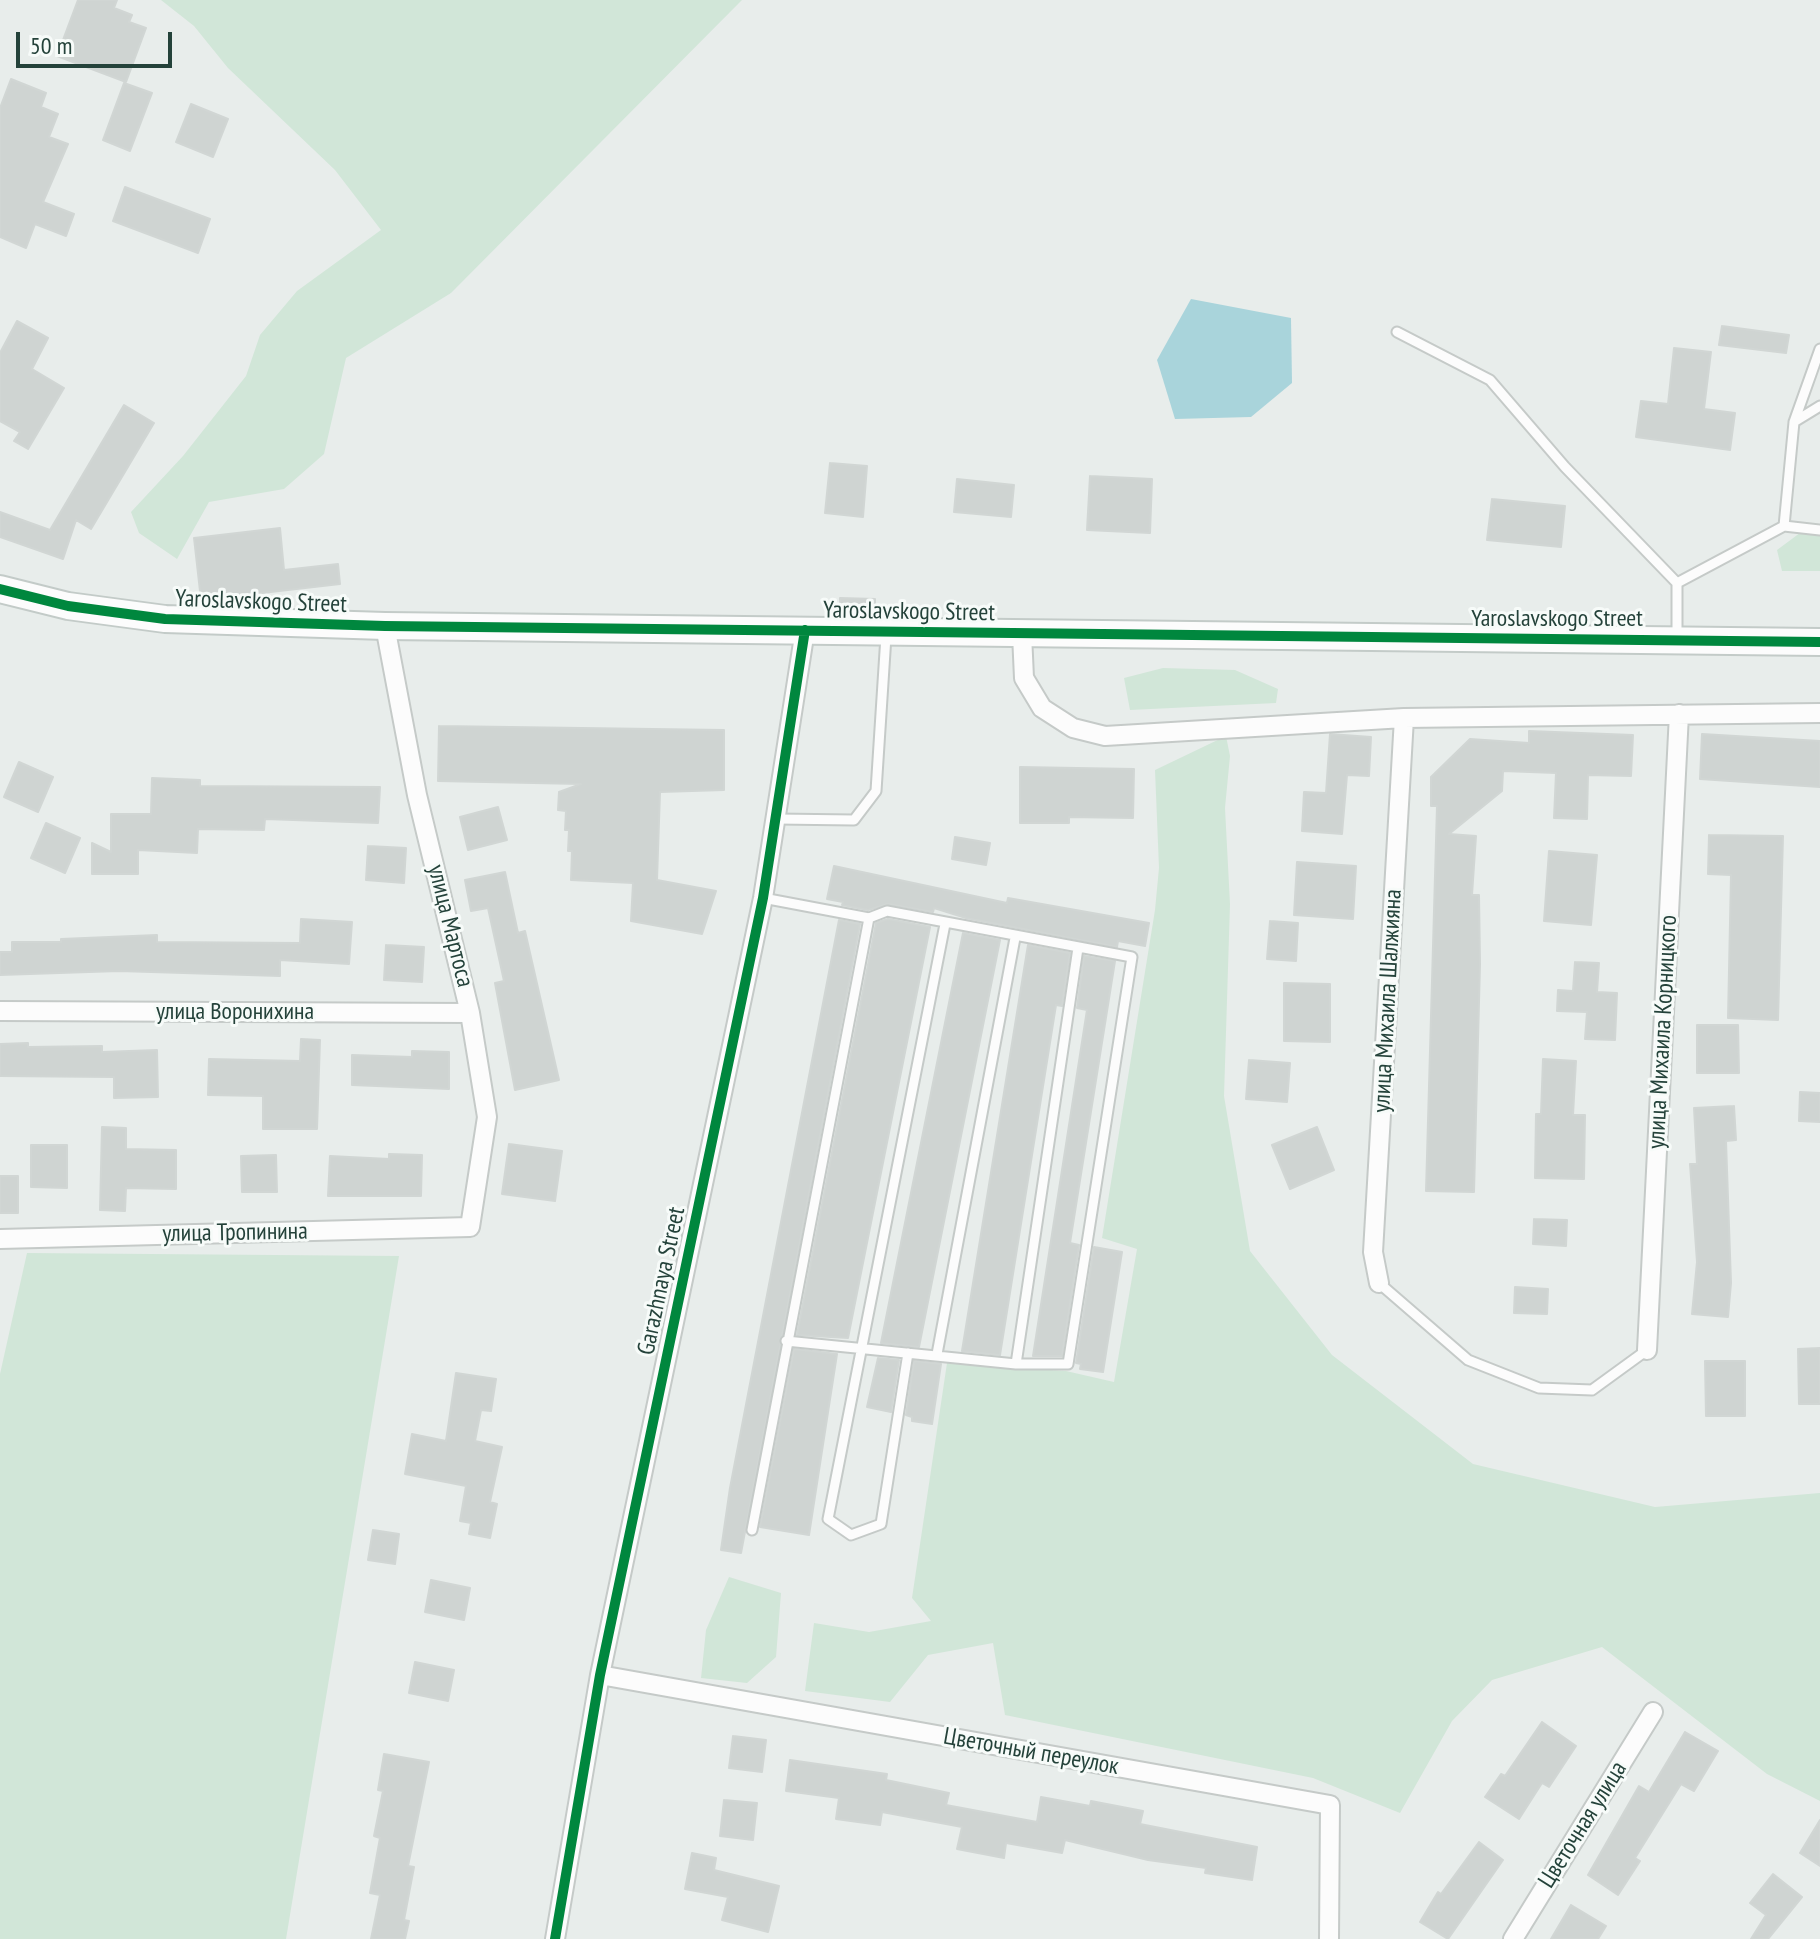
<!DOCTYPE html>
<html>
<head>
<meta charset="utf-8">
<style>
	body { margin:0 }
	#map { position:relative; width:1820px; height:1939px; overflow:hidden; background:#e8edeb; font-family:"PT Sans Narrow",sans-serif }
	canvas { display:block }
	.scale { position:absolute; left:16px; top:32px; width:156px; height:36px; box-sizing:border-box; border:4px solid #24423a; border-top:0; padding-left:10px; font-size:24px; line-height:28px; white-space:nowrap; color:#24423a; -webkit-text-stroke:6px #f7fbf9; paint-order:stroke }
</style>
</head>
<body>
<div id="map">
<canvas width="1820" height="1939"></canvas>
<div class="scale">50 m</div>
</div>
<script>
const context = document.querySelector('canvas').getContext('2d');
context.lineJoin = 'round';
function fill(path, color) { context.fillStyle = color; context.fill(path, 'evenodd'); }
const shape = rows => new Path2D(rows.map(r => 'M' + r).join(''));
function trace(path, color, width, dash) { context.strokeStyle = color; context.lineWidth = width; context.lineCap = dash ? 'butt' : 'round'; context.setLineDash(dash || []); context.stroke(path); }
function drawText(font, color, halo, rows, align = 'center') {
  context.font = font + ' "PT Sans Narrow",sans-serif'; context.lineWidth = 6; context.setLineDash([]); context.textBaseline = 'middle'; context.strokeStyle = halo; context.fillStyle = color; for (const [text, x, y, turn = 0] of rows) {
    context.save(); context.translate(x, y); context.rotate((+turn || 0) * Math.PI / 180); context.textAlign = isNaN(turn) ? turn : align; if (halo) context.strokeText(text, 0, 0); context.fillText(text, 0, 0); context.restore();
  }
}
const green = shape([
	[161,0,742,0,451,293,346,358,324,454,284,489,209,502,177,559,139,533,131,512,183,456,246,376,260,335,297,291,381,230,335,170,228,68,194,26],
	[1820,526,1820,571,1782,571,1777,550,1808,527],
	[1163,668,1235,670,1278,689,1276,703,1130,710,1124,678],
	[1226,736,1230,756,1225,808,1230,904,1224,1096,1250,1251,1332,1355,1473,1464,1655,1507,1820,1493,1820,1801,1767,1774,1602,1647,1492,1680,1452,1721,1400,1813,1313,1778,1005,1715,993,1643,928,1655,890,1702,805,1691,814,1623,869,1632,931,1621,912,1598,947,1363,1066,1371,1114,1382,1137,1249,1102,1238,1155,910,1159,868,1155,770],
	[27,1253,399,1256,286,1939,0,1939,0,1374],
	[729,1577,781,1593,776,1657,747,1683,701,1678,706,1630]
]);
const water = shape([
	[1191,299,1291,318,1292,383,1251,417,1175,419,1157,360]
]);
const building = shape([
	[78,0,117,0,114,8,132,15,129,22,146,28,126,82,57,56,78,0],
	[11,79,46,93,41,107,58,114,49,137,68,144,43,202,74,214,66,236,35,224,26,248,0,237,0,108,11,79],
	[124,83,152,93,130,151,103,140,124,83],
	[191,104,228,119,213,157,176,142,191,104],
	[125,187,210,219,198,253,113,221,125,187],
	[17,321,48,338,32,369,64,388,28,449,14,441,20,432,0,421,0,353,17,321],
	[1722,326,1789,335,1786,353,1719,345,1722,326],
	[1674,348,1711,352,1704,409,1735,413,1730,450,1636,437,1641,401,1668,404,1674,348],
	[124,405,154,423,91,529,76,520,63,559,0,537,0,512,50,530,124,405],
	[830,463,867,466,863,517,825,513,830,463],
	[1090,476,1152,479,1150,533,1087,530,1090,476],
	[957,479,1014,485,1011,517,954,512,957,479],
	[1492,499,1565,506,1561,547,1487,540,1492,499],
	[280,528,284,570,338,564,340,584,201,600,194,538,280,528],
	[840,598,875,599,875,615,840,615,840,598],
	[439,726,724,730,724,790,660,792,657,880,716,891,702,934,631,921,633,883,571,880,572,851,568,851,569,830,565,830,566,811,558,810,559,792,581,784,438,781,439,726],
	[1529,731,1633,735,1631,776,1588,775,1587,819,1554,818,1556,773,1503,771,1502,791,1449,834,1476,836,1472,895,1479,895,1480,964,1474,1192,1426,1191,1437,806,1431,806,1431,777,1470,739,1529,743,1529,731],
	[1330,734,1371,737,1369,776,1347,775,1342,834,1302,831,1304,792,1326,793,1330,734],
	[1702,734,1820,741,1820,787,1700,779,1702,734],
	[19,762,53,777,38,812,4,797,19,762],
	[1020,767,1134,769,1133,818,1069,817,1069,823,1020,823,1020,767],
	[152,778,200,780,200,786,380,787,378,823,265,819,264,830,198,829,197,853,138,850,138,874,92,874,92,843,111,852,111,814,151,814,152,778],
	[498,807,507,840,468,850,460,817,498,807],
	[46,823,80,838,65,873,31,858,46,823],
	[1709,835,1783,836,1778,1020,1728,1018,1731,875,1708,874,1709,835],
	[955,837,990,843,986,865,952,859,955,837],
	[368,846,406,848,404,883,366,880,368,846],
	[1549,851,1597,855,1591,925,1544,921,1549,851],
	[1297,862,1356,866,1353,919,1294,915,1297,862],
	[834,866,1007,903,1008,898,1149,923,1145,946,1118,941,1117,947,966,918,934,908,933,912,888,904,868,910,842,905,843,902,827,899,834,866],
	[505,872,518,933,525,931,559,1080,515,1090,495,983,504,981,488,908,471,911,465,880,505,872],
	[301,919,352,922,349,964,280,960,280,976,119,971,0,975,0,952,12,952,12,942,61,942,61,939,157,935,157,942,300,943,301,919],
	[888,919,930,927,848,1338,797,1335,876,923,888,919],
	[839,920,860,924,741,1553,721,1550,730,1488,839,920],
	[1270,921,1298,923,1296,961,1267,959,1270,921],
	[963,933,1000,940,919,1347,881,1343,963,933],
	[386,945,424,947,422,982,384,980,386,945],
	[1028,945,1070,953,1062,1006,1056,1005,1000,1355,962,1351,1028,945],
	[1084,956,1115,961,1070,1243,1079,1245,1062,1356,1033,1356,1087,1010,1077,1008,1084,956],
	[1575,962,1599,963,1597,992,1617,993,1615,1040,1585,1039,1587,1012,1557,1011,1558,990,1573,991,1575,962],
	[1284,983,1330,984,1330,1042,1284,1041,1284,983],
	[1697,1025,1738,1025,1739,1073,1697,1073,1697,1025],
	[301,1039,320,1040,317,1129,263,1129,263,1096,208,1095,209,1059,300,1061,301,1039],
	[28,1043,28,1047,102,1046,102,1052,157,1050,158,1097,114,1098,114,1077,0,1076,0,1044,28,1043],
	[412,1051,449,1052,449,1089,352,1085,352,1055,412,1057,412,1051],
	[1543,1059,1576,1061,1573,1115,1585,1115,1584,1179,1535,1178,1536,1114,1541,1114,1543,1059],
	[1249,1060,1290,1063,1287,1102,1246,1099,1249,1060],
	[1800,1092,1820,1093,1820,1122,1799,1121,1800,1092],
	[1734,1106,1736,1140,1726,1141,1731,1283,1728,1317,1692,1314,1697,1262,1690,1164,1697,1164,1694,1108,1734,1106],
	[102,1127,126,1128,126,1149,176,1150,176,1189,126,1188,125,1211,100,1210,102,1127],
	[1317,1127,1334,1170,1290,1189,1272,1145,1317,1127],
	[509,1144,562,1151,555,1201,502,1194,509,1144],
	[31,1145,67,1145,67,1188,31,1187,31,1145],
	[389,1154,422,1155,421,1196,328,1196,330,1156,389,1159,389,1154],
	[276,1155,277,1192,242,1192,241,1156,276,1155],
	[0,1176,18,1176,18,1213,0,1213,0,1176],
	[1534,1219,1567,1220,1566,1246,1533,1244,1534,1219],
	[1094,1247,1122,1252,1103,1372,1080,1369,1081,1364,1076,1363,1094,1247],
	[1515,1287,1548,1289,1547,1314,1514,1313,1515,1287],
	[1820,1348,1820,1404,1799,1404,1798,1349,1820,1348],
	[794,1349,837,1354,809,1535,760,1527,794,1349],
	[878,1358,899,1360,891,1412,867,1407,878,1358],
	[914,1361,941,1364,932,1424,912,1421,912,1417,906,1415,914,1361],
	[1705,1361,1745,1361,1745,1416,1706,1416,1705,1361],
	[456,1373,496,1379,491,1411,481,1410,475,1441,502,1447,490,1502,497,1504,490,1538,469,1534,471,1523,460,1521,466,1486,405,1474,412,1434,446,1441,456,1373],
	[373,1530,399,1534,395,1564,368,1560,373,1530],
	[431,1580,470,1588,464,1620,425,1612,431,1580],
	[415,1662,454,1670,448,1701,409,1693,415,1662],
	[1542,1722,1576,1746,1549,1787,1542,1783,1519,1819,1485,1797,1501,1774,1505,1776,1542,1722],
	[1685,1732,1718,1751,1694,1791,1681,1784,1635,1858,1640,1861,1618,1895,1588,1875,1639,1786,1649,1792,1685,1732],
	[733,1736,766,1740,762,1772,729,1768,733,1736],
	[384,1754,429,1762,408,1866,414,1867,404,1920,409,1921,405,1939,371,1939,380,1895,370,1893,380,1838,374,1836,383,1791,378,1790,384,1754],
	[790,1760,887,1774,886,1780,949,1793,946,1805,1037,1822,1041,1797,1090,1806,1091,1801,1143,1811,1140,1824,1257,1847,1252,1880,1205,1873,1206,1868,1148,1860,1065,1840,1062,1853,1006,1843,1004,1858,957,1849,962,1827,882,1812,880,1825,836,1819,839,1798,786,1791,790,1760],
	[724,1800,757,1803,753,1840,720,1836,724,1800],
	[1820,1820,1820,1866,1800,1853,1820,1820],
	[1479,1842,1503,1860,1448,1939,1420,1922,1438,1892,1441,1894,1479,1842],
	[692,1853,716,1858,714,1870,779,1886,768,1932,722,1920,728,1897,685,1889,692,1853],
	[1773,1874,1802,1897,1768,1939,1751,1939,1766,1915,1750,1903,1773,1874],
	[1571,1905,1606,1926,1598,1939,1551,1939,1571,1905]
]);
const lane = shape([
	[1397,332,1490,380,1565,467,1677,583,1677,636],
	[1794,422,1820,349],
	[1784,526,1820,530],
	[1677,583,1784,526,1794,422,1820,406],
	[777,819,854,820,876,791,886,636],
	[763,898,869,918,887,911,1132,957,1068,1364,1016,1364,786,1341],
	[1379,1283,1468,1360,1539,1388,1592,1390,1647,1350],
	[908,1353,881,1524,851,1535,828,1519,945,924],
	[937,1354,1015,938],
	[1016,1364,1078,948],
	[752,1530,869,918]
]);
const street = shape([
	[1022,634,1024,678,1042,708,1073,728,1105,736,1404,718,1820,713],
	[0,1011,470,1013],
	[0,1239,470,1227,487,1117,470,1013,417,795,385,626],
	[1379,1283,1373,1252,1404,718],
	[1647,1350,1679,714],
	[600,1675,1330,1805,1329,1939],
	[555,1939,600,1675,763,898,805,630],
	[1513,1939,1653,1712]
]);
const secondary = shape([
	[0,589,68,606,165,619,385,626,1820,642]
]);
const cycleway = shape([
	[0,589,68,606,165,619,385,626,1820,642],
	[555,1939,600,1675,763,898,805,630]
]);
const streetNames = [
	["Yaroslavskogo Street",261,602,2],
	["Yaroslavskogo Street",909,612,1],
	["Yaroslavskogo Street",1557,619],
	["улица Мартоса",450,926,76],
	["улица Михаила Шалжияна",1388,1001,-87],
	["улица Воронихина",235,1012],
	["улица Михаила Корницкого",1663,1032,-87],
	["улица Тропинина",235,1233,-1],
	["Garazhnaya Street",662,1281,-78],
	["Цветочный переулок",1031,1752,10],
	["Цветочная улица",1583,1825,-58]
];
fill(green, '#d1e6d8');
fill(water, '#a9d4db');
fill(building, '#cfd4d2');
trace(building, '#d1d6d4', 2);
trace(lane, '#c5cac8', 13);
trace(street, '#c5cac8', 22);
trace(secondary, '#c3cbc8', 30);
trace(lane, '#fcfcfc', 9);
trace(street, '#fcfcfc', 18);
trace(secondary, '#fcfcfc', 26);
trace(cycleway, '#00873e', 10);
drawText('24px', '#24423a', '#f7fbf9', streetNames);
</script>
</body>
</html>
